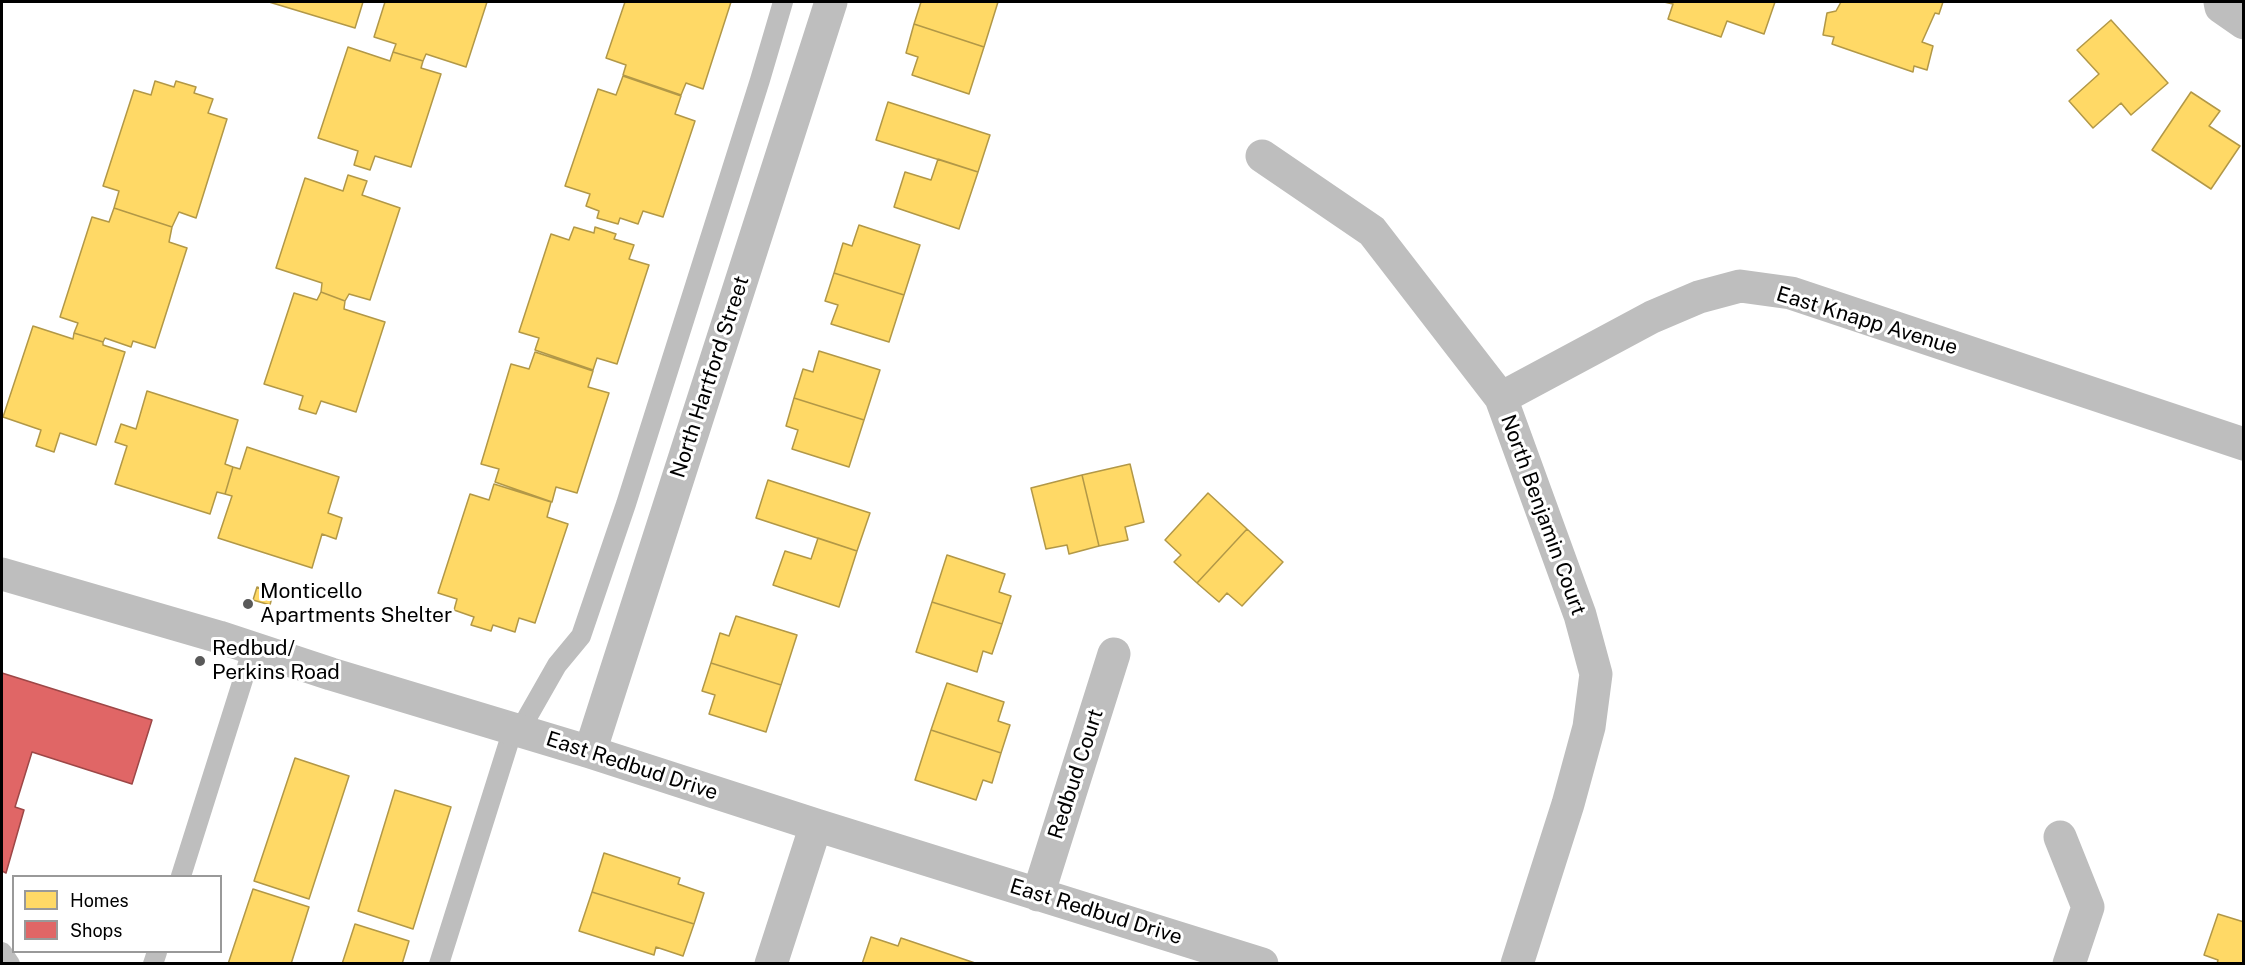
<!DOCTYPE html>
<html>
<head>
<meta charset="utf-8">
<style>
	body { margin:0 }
	#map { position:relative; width:2245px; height:965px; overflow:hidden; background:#fff; font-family:"Public Sans",sans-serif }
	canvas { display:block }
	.frame { position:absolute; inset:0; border:3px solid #000; pointer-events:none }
	.legend { position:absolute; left:12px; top:875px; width:210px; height:78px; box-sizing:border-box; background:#fff; border:2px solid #999; margin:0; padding:8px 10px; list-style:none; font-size:18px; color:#000 }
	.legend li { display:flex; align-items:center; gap:12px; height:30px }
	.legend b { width:30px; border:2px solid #999 }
</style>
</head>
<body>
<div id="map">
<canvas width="2245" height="965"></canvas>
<div class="frame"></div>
<ul class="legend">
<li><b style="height:16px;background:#ffd966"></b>Homes</li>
<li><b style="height:16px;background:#e06666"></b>Shops</li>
</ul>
</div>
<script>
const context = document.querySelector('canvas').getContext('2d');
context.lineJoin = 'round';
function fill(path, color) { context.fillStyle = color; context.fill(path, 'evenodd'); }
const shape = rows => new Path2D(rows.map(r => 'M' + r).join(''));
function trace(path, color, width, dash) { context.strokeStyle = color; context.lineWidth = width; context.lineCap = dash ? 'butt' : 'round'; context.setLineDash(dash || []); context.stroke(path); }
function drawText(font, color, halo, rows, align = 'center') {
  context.font = font + ' "Public Sans",sans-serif'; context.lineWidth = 6; context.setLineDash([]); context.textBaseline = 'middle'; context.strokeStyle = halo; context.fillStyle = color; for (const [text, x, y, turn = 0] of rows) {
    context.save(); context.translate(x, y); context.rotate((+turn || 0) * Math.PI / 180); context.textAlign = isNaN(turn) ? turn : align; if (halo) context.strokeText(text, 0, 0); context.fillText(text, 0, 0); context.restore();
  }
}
const homes = shape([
	[269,2,363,2,355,28,269,2],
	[385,2,487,2,466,67,426,54,423,61,393,52,396,44,374,37,385,2],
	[625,2,731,2,703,89,686,83,681,95,623,75,626,65,606,58,625,2],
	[921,2,998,2,984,47,914,24,921,2],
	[1664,2,1775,2,1764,34,1727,21,1721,37,1668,19,1673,4,1664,2],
	[1841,2,1943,2,1939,14,1935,13,1922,42,1933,46,1927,70,1914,66,1913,72,1832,44,1834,37,1823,35,1827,13,1836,11,1841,2],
	[2111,20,2168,83,2131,115,2121,103,2093,128,2069,101,2099,74,2077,50,2111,20],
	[914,24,984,47,969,94,912,75,918,57,906,53,914,24],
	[348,47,390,61,393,52,423,61,421,68,441,74,411,167,375,156,370,170,354,165,358,151,318,138,348,47],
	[623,76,681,96,675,114,695,121,663,217,643,211,638,224,620,218,618,224,597,218,599,211,586,206,590,194,565,186,598,89,616,95,623,76],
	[155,81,174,87,176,81,196,87,194,93,213,99,208,113,227,119,196,218,179,212,172,227,114,208,119,191,103,186,134,90,151,95,155,81],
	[2191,92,2220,111,2209,126,2240,146,2211,189,2152,150,2191,92],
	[888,102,990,135,978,172,876,140,888,102],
	[938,159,978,172,959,229,894,207,905,172,931,180,938,159],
	[348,175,367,181,362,195,400,208,370,300,349,294,345,301,321,292,322,283,276,268,305,178,343,191,348,175],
	[114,208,172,227,169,242,187,248,155,348,133,341,131,347,105,338,103,342,74,333,78,323,60,317,92,217,109,222,114,208],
	[859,225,920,245,904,295,834,273,843,243,852,246,859,225],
	[574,227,594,233,595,227,616,234,614,239,634,245,629,259,649,265,617,364,597,358,593,370,535,350,539,338,519,332,551,234,569,240,574,227],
	[834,273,904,295,889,342,831,324,838,305,825,301,834,273],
	[321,292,345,301,344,309,385,322,356,412,321,401,316,414,299,409,303,396,264,384,294,293,317,300,321,292],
	[33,326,73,339,74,333,103,342,103,345,125,352,96,445,60,433,54,452,36,446,41,430,3,417,33,326],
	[819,351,880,370,864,420,794,398,803,369,813,372,819,351],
	[535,352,593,371,588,387,609,393,577,493,556,487,552,502,495,482,499,469,481,464,511,364,529,369,535,352],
	[147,391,238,420,225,464,233,467,225,494,217,492,210,514,115,484,127,446,115,442,121,424,136,429,147,391],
	[794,398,864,420,849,467,792,449,798,430,786,426,794,398],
	[247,447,339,477,328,513,342,518,336,539,322,534,312,568,218,538,232,496,225,494,233,467,240,469,247,447],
	[1130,464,1144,522,1125,527,1128,540,1099,546,1082,475,1130,464],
	[1082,475,1099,546,1069,554,1067,545,1046,549,1031,488,1082,475],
	[768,480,870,513,857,551,756,518,768,480],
	[494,484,551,502,547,517,568,524,535,623,519,618,515,632,493,625,491,631,471,625,474,617,454,610,457,599,438,593,470,494,489,500,494,484],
	[1208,493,1247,529,1197,583,1174,562,1181,555,1165,540,1208,493],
	[1247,529,1283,562,1242,606,1227,593,1219,602,1197,583,1247,529],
	[818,538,857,551,839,607,773,585,785,551,811,559,818,538],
	[947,555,1005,574,999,592,1011,596,1002,624,932,602,947,555],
	[257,587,273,593,270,605,253,600,257,587],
	[932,602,1002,624,992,654,983,651,977,672,916,652,932,602],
	[736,616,797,635,781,685,711,663,720,633,729,636,736,616],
	[711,663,781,685,766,732,709,714,715,695,702,691,711,663],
	[947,683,1004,702,998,721,1010,725,1001,753,931,730,947,683],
	[931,730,1001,753,992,783,983,780,976,800,915,780,931,730],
	[295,758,349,776,309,899,254,881,295,758],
	[395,790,451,807,413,929,358,911,395,790],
	[604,853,680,878,678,884,704,893,694,924,592,892,604,853],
	[253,889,309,907,291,964,228,964,253,889],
	[592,892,694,924,683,956,656,947,654,955,579,931,592,892],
	[2218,914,2244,922,2244,964,2217,964,2218,960,2204,955,2218,914],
	[355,924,409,941,402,964,342,964,355,924],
	[871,937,898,946,901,938,975,963,862,964,871,937]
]);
const shops = shape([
	[2,673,152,720,132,784,32,752,15,807,24,810,6,873,2,871,2,673]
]);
const service = shape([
	[520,730,557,665,581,636,626,504,760,80,783,2],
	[181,876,253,648],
	[2,952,10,964],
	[153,964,157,952],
	[439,964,513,729]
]);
const minor = shape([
	[2220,2,2221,7,2244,23],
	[1262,156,1372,231,1501,398,1580,615,1596,674,1589,727,1568,804,1517,964],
	[1501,398,1652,317,1699,297,1740,286,1791,293,2244,444],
	[2,574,219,637,331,674,590,752,816,825,1262,964],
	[590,752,831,2],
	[2060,837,2088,907,2069,964],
	[1038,895,1114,654],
	[771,964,816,825]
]);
const markers = [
	[248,604,6,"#595959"],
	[200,661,6,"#595959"]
];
const streetNames = [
	["East Knapp Avenue",1867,321,17],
	["North Hartford Street",710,377,-72],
	["North Benjamin Court",1543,515,70],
	["East Redbud Drive",632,766,18],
	["Redbud Court",1076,774,-72],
	["East Redbud Drive",1096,912,17]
];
const poiNames = [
	["Monticello",260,592],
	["Apartments Shelter",260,616],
	["Redbud/",212,649],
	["Perkins Road",212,673]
];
fill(homes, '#ffd966');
trace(homes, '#b29847', 1.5);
fill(shops, '#e06666');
trace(shops, '#9d4747', 1.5);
trace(service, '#bebebe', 20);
trace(minor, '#bebebe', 33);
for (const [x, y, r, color] of markers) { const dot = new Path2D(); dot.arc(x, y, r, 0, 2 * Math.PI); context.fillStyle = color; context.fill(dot); trace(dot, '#fff', 2); }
drawText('21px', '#000', '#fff', streetNames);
drawText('21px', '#000', '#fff', poiNames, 'left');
</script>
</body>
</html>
